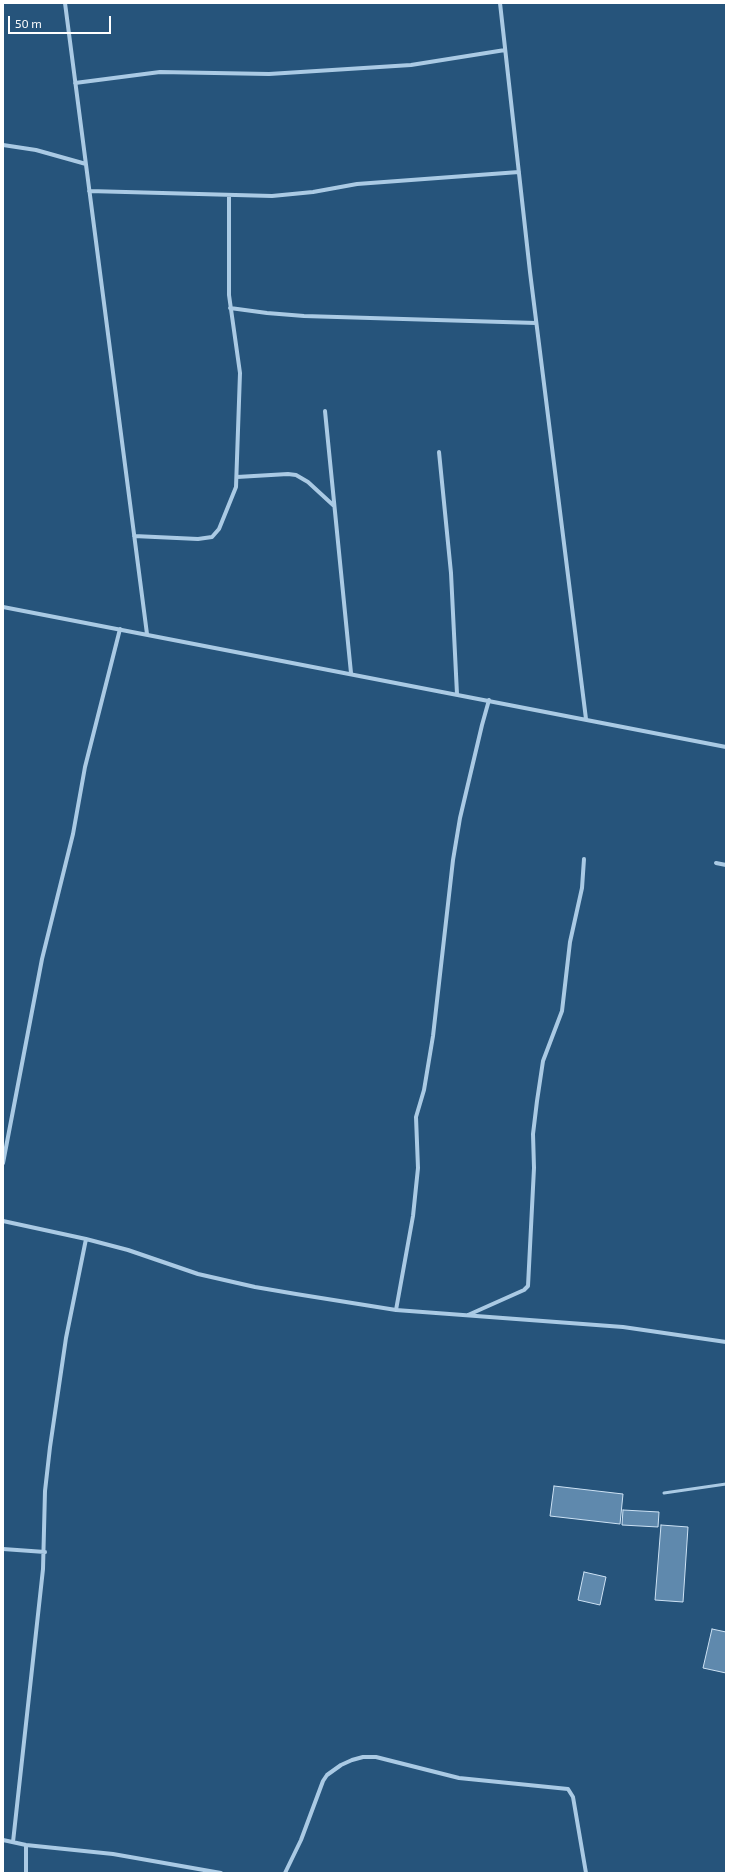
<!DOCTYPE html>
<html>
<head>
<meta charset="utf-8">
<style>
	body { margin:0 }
	#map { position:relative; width:729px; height:1876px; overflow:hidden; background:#26547b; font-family:"Exo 2",sans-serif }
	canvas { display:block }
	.frame { position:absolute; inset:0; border:4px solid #fff; pointer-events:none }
	.scale { position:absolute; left:8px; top:16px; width:103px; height:18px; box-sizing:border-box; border:2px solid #fff; border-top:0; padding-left:5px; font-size:12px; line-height:14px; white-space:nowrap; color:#fff; -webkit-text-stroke:3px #26547b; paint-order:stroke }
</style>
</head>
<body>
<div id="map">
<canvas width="729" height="1876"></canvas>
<div class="frame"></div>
<div class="scale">50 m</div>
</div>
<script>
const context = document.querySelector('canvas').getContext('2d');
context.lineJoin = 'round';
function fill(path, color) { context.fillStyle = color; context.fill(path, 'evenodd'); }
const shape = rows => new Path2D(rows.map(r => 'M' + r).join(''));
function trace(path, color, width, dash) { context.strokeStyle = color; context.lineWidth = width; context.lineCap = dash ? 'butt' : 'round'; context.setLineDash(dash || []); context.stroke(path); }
const building = shape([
	[554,1486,623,1494,620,1524,550,1516,554,1486],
	[623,1510,659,1512,658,1527,622,1525,623,1510],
	[661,1525,688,1527,683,1602,655,1600,661,1525],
	[584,1572,606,1577,600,1605,578,1600,584,1572],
	[712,1629,726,1632,726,1673,703,1668,712,1629]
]);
const lane = shape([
	[664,1493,726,1484]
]);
const street = shape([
	[65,3,147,634],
	[500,3,530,272,586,719],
	[75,83,160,72,269,74,411,65,505,50],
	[3,145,36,150,86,164],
	[89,191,272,196,313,192,357,184,519,172],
	[230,308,267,313,304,316,536,323],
	[325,411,351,673],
	[439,452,451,573,457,694],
	[237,477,288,474,296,475,308,482,333,505],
	[134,536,198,539,212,537,219,529,236,487,240,373,229,295,229,195],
	[3,607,726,747],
	[716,863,726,865],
	[3,1163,42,959,73,834,85,767,120,629],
	[3,1221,86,1239,128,1250,198,1274,255,1287,296,1294,396,1310,623,1327,726,1342],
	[396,1310,413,1216,418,1168,416,1117,424,1090,433,1036,453,860,460,818,482,725,489,700],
	[468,1315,524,1290,528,1286,534,1168,533,1134,537,1101,543,1061,562,1011,570,942,582,888,584,859],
	[3,1549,45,1552],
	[3,1840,26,1845,113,1854,221,1873],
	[13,1842,43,1569,45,1491,50,1447,66,1338,86,1239],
	[26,1873,26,1845],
	[285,1873,301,1840,323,1781,327,1775,341,1765,352,1760,363,1757,376,1757,459,1778,568,1789,573,1797,586,1873]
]);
fill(building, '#5f89ad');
trace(building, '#cde2f4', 1);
trace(lane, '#aacae4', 3);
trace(street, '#aacae4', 4);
</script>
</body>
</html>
